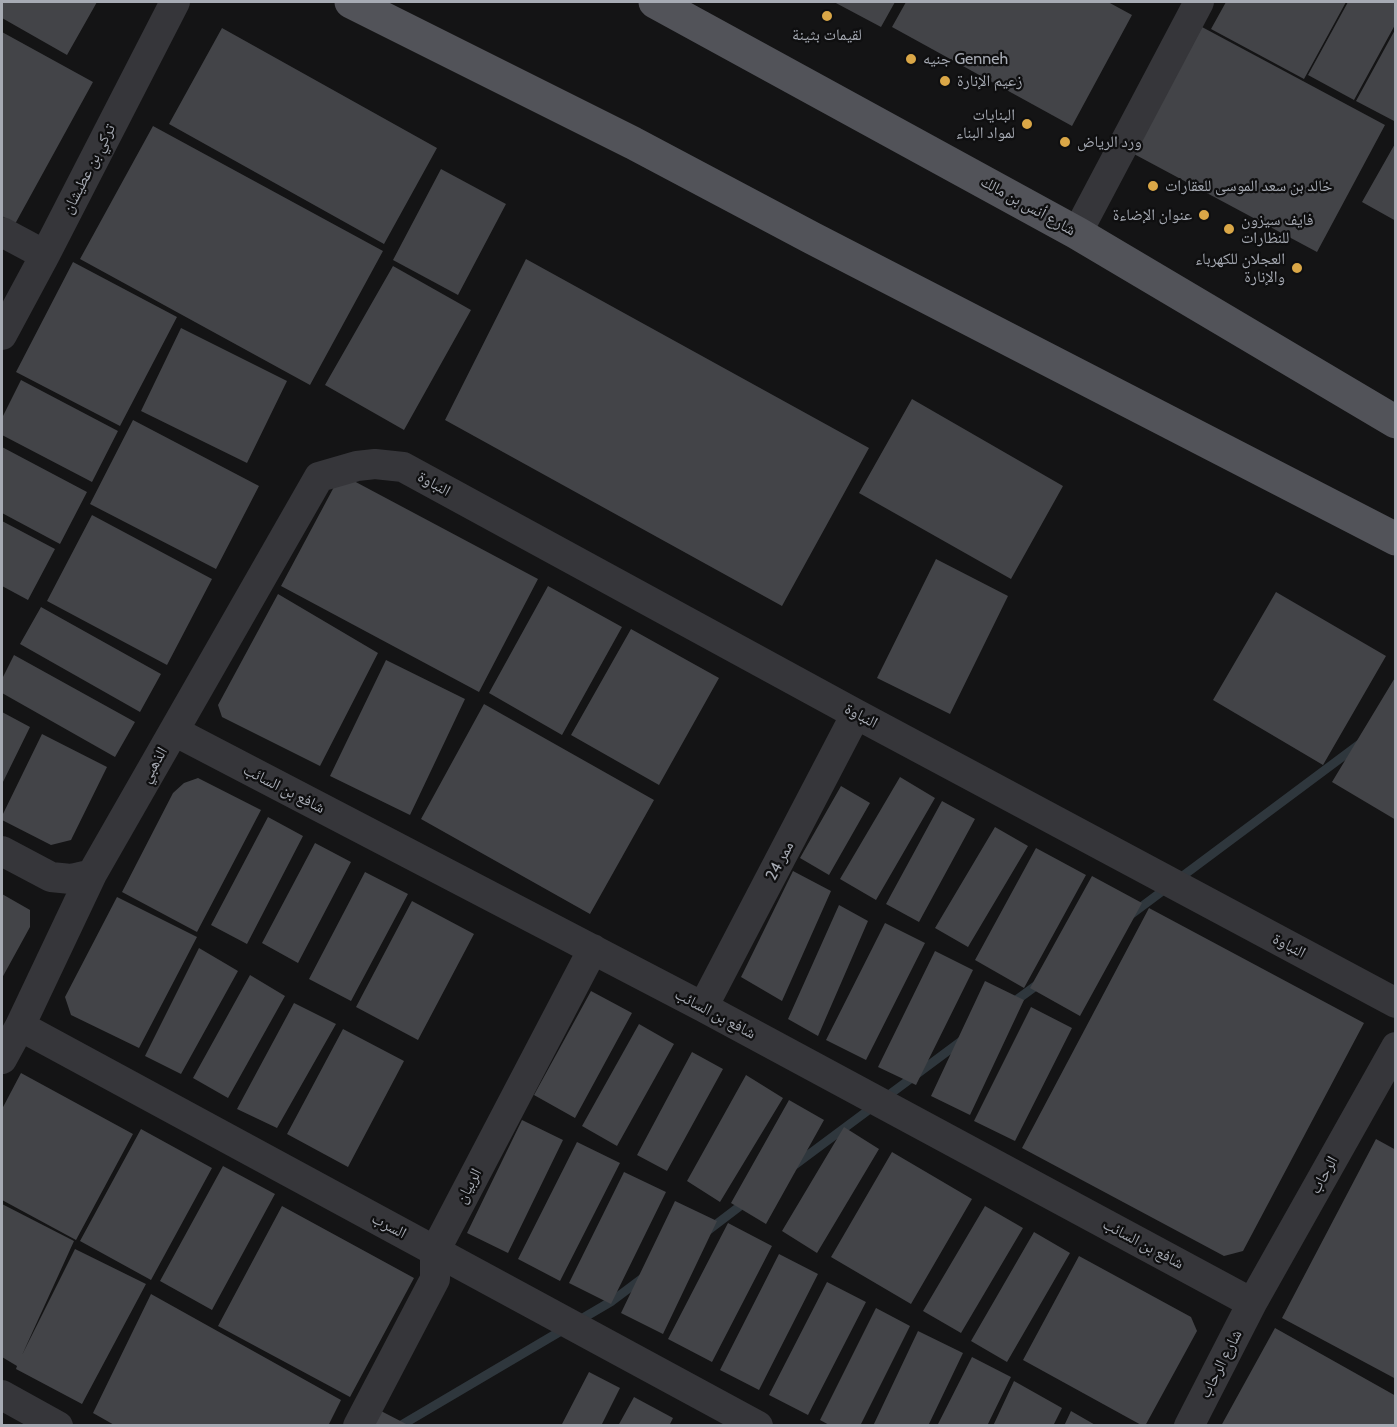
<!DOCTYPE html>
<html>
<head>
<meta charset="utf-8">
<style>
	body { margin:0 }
	#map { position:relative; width:1397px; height:1427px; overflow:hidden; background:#141415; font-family:Cabin,sans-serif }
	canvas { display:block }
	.frame { position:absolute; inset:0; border:3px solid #a7abb4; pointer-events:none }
</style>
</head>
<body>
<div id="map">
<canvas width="1397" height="1427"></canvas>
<div class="frame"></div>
</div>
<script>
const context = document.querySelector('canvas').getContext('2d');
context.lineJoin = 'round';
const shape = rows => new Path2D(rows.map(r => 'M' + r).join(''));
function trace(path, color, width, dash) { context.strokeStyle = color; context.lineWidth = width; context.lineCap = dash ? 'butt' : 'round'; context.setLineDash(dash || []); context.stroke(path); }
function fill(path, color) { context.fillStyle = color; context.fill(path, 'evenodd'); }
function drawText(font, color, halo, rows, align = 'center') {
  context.font = font + ' Cabin,"Noto Naskh Arabic",sans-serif'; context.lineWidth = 4.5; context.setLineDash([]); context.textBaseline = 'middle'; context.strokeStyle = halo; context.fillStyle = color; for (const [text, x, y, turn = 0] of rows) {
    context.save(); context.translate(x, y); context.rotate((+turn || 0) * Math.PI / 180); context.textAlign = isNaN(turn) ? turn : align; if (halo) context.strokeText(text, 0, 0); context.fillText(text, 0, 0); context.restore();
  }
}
const stream = shape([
	[1129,916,1361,743],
	[1011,1004,1041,982],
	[792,1167,964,1039],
	[706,1232,748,1200],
	[578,1321,612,1301,644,1277],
	[400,1426,566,1328]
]);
const building = shape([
	[2,2,97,2,67,55,2,18],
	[834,2,895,2,881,27],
	[906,2,1108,2,1132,15,1072,126,892,27],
	[1226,2,1346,2,1304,79,1211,29],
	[1348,2,1396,2,1396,23,1354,100,1308,75],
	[1202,27,1385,125,1317,252,1134,154],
	[222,28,437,148,384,244,169,124],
	[1396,28,1396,122,1356,101],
	[2,32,93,82,15,224,2,216],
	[153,126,383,251,310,385,80,259],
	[1396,142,1396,221,1362,202],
	[441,169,506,204,458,295,393,260],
	[526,259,869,448,782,606,445,420],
	[73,262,177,317,120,426,16,372],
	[393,266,471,310,404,430,325,385],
	[181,328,287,381,247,463,141,411],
	[21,380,118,431,92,482,2,435,2,418],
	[912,399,1063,486,1011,579,859,493],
	[133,420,259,486,216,569,90,504],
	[2,447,87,492,60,544,2,513],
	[352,480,538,579,479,692,281,586,335,485],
	[92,515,212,579,167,665,47,601],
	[2,521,55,549,28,600,2,586],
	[936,559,1008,596,950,714,877,678],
	[548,586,622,627,562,735,489,693],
	[1276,592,1386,656,1323,765,1213,700],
	[278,594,378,653,320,766,222,717,218,705],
	[41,607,161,674,140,712,20,644],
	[631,629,719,678,659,785,571,735],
	[14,655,135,722,115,757,2,693,2,679],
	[386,660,465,699,410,815,330,776],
	[1396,676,1396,820,1332,782],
	[484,704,654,800,590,914,421,819],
	[2,712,30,727,2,784],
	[42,734,107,767,71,840,51,845,2,820,2,816],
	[900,777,935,798,876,900,840,879],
	[198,778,261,810,197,932,122,892,173,793,184,783],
	[841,786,870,803,829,875,800,858],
	[942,801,975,819,919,922,886,904],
	[268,817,303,836,247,944,211,925],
	[995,827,1028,846,968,947,935,928],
	[315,843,351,862,298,963,262,943],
	[1036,848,1086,875,1024,988,975,960],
	[793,871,831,891,782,1001,741,977],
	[365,872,408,894,351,1001,309,979],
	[1092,876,1142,903,1080,1016,1030,988],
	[2,894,30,910,30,927,2,978],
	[117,897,197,937,139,1048,71,1015,65,997],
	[412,901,474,934,418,1040,356,1007],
	[839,905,868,921,818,1036,788,1019],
	[1149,908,1364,1023,1243,1251,1224,1256,1022,1148],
	[885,923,925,943,866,1060,826,1040],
	[199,948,238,971,181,1074,145,1056],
	[935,951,973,970,916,1085,878,1067],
	[250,975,285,996,228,1098,193,1078],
	[985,981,1024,1000,970,1115,931,1096],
	[591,991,632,1013,575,1118,534,1095],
	[294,1003,336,1024,277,1128,237,1109],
	[1031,1007,1072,1028,1015,1141,974,1121],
	[639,1024,674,1044,617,1146,582,1126],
	[343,1029,404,1061,348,1167,287,1134],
	[692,1052,723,1069,667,1171,637,1155],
	[21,1073,133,1134,76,1240,2,1200,2,1109],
	[746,1075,783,1098,720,1202,687,1181],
	[789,1100,824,1120,766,1224,731,1203],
	[522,1120,563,1140,508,1253,467,1233],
	[844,1127,879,1149,817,1253,782,1231],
	[141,1129,212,1168,151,1280,80,1241],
	[1376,1139,1396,1150,1396,1379,1282,1318],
	[577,1142,620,1163,560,1281,518,1259],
	[892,1152,972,1199,911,1304,831,1257],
	[223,1166,275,1194,212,1310,160,1281],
	[624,1172,666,1192,611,1304,569,1283],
	[675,1201,717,1221,663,1334,621,1313],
	[2,1204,74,1241,22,1355,75,1249,146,1284,82,1404,16,1369,17,1366,2,1357],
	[282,1206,414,1278,350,1397,218,1326],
	[985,1206,1023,1228,961,1333,923,1311],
	[728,1223,772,1246,712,1362,668,1339],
	[1034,1232,1070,1253,1007,1362,971,1341],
	[779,1254,818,1274,759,1390,720,1370],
	[1079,1256,1191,1317,1197,1331,1145,1426,1143,1426,1023,1360],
	[827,1282,866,1302,808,1415,769,1395],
	[151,1294,341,1400,328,1426,116,1426,93,1413],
	[876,1308,910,1326,860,1426,831,1426,820,1420],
	[1275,1328,1396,1396,1396,1426,1221,1426],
	[918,1331,963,1353,928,1426,873,1426],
	[972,1357,1011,1377,987,1426,937,1426],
	[589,1372,620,1388,601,1426,561,1426],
	[1014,1381,1062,1408,1053,1426,993,1426],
	[634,1397,673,1418,669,1426,618,1426],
	[381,1411,410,1426,374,1426],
	[1071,1411,1097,1426,1064,1426]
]);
const minor = shape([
	[2,232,45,255],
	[1077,233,1199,2],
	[2,335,45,255,175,2],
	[174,731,703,1007,1252,1303],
	[2,851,51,877,71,879,92,874],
	[703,1007,856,714],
	[20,1026,758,1426],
	[2,1059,20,1026,92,874,319,477,357,466,375,464,403,467,856,714,1396,1003],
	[2,1395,58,1426],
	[358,1426,435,1279,435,1251,593,949],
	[1189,1426,1252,1303,1396,1047]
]);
const primary = shape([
	[351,2,633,143,812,238,1396,539],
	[655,2,1077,233,1396,422]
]);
const markers = [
	[827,16,6,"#daa747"],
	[911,59,6,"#daa747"],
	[945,81,6,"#daa747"],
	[1027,124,6,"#daa747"],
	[1065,142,6,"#daa747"],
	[1153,186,6,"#daa747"],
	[1204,215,6,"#daa747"],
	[1229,229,6,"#daa747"],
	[1297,268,6,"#daa747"]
];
const poiNames = [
	["لقيمات بثينة",827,35,"center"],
	["جنيه Genneh",923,59],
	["زعيم الإنارة",957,81],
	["البنايات",1015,115,"right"],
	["لمواد البناء",1015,133,"right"],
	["ورد الرياض",1077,142],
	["خالد بن سعد الموسى للعقارات",1165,186],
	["عنوان الإضاءة",1192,215,"right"],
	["فايف سيزون",1241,220],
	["للنظارات",1241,238],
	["العجلان للكهرباء",1285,259,"right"],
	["والإنارة",1285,277,"right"]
];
const streetNames = [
	["تركي بن عطيشان",89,169,-63],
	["شارع أنس بن مالك",1028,206,29],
	["النباوة",434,484,29],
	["النباوة",861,716,28],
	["الذهبي",154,765,-60],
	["شافع بن السائب",284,789,27],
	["ممر 24",780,861,-62],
	["النباوة",1289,946,28],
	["شافع بن السائب",715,1014,28],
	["الرحاب",1324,1175,-61],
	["الربيان",469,1186,-62],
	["السرب",389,1226,28],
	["شافع بن السائب",1143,1244,28],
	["شارع الرحاب",1221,1364,-63]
];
trace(stream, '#2f373d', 9);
fill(building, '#434448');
trace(minor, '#36363a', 30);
trace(primary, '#525359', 33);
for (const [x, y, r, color] of markers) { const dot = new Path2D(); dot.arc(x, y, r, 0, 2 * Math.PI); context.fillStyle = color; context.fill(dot); trace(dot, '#0f0f10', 2); }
drawText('16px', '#a7abb4', '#0f0f10', poiNames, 'left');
drawText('16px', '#a7abb4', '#0f0f10', streetNames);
</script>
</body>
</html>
